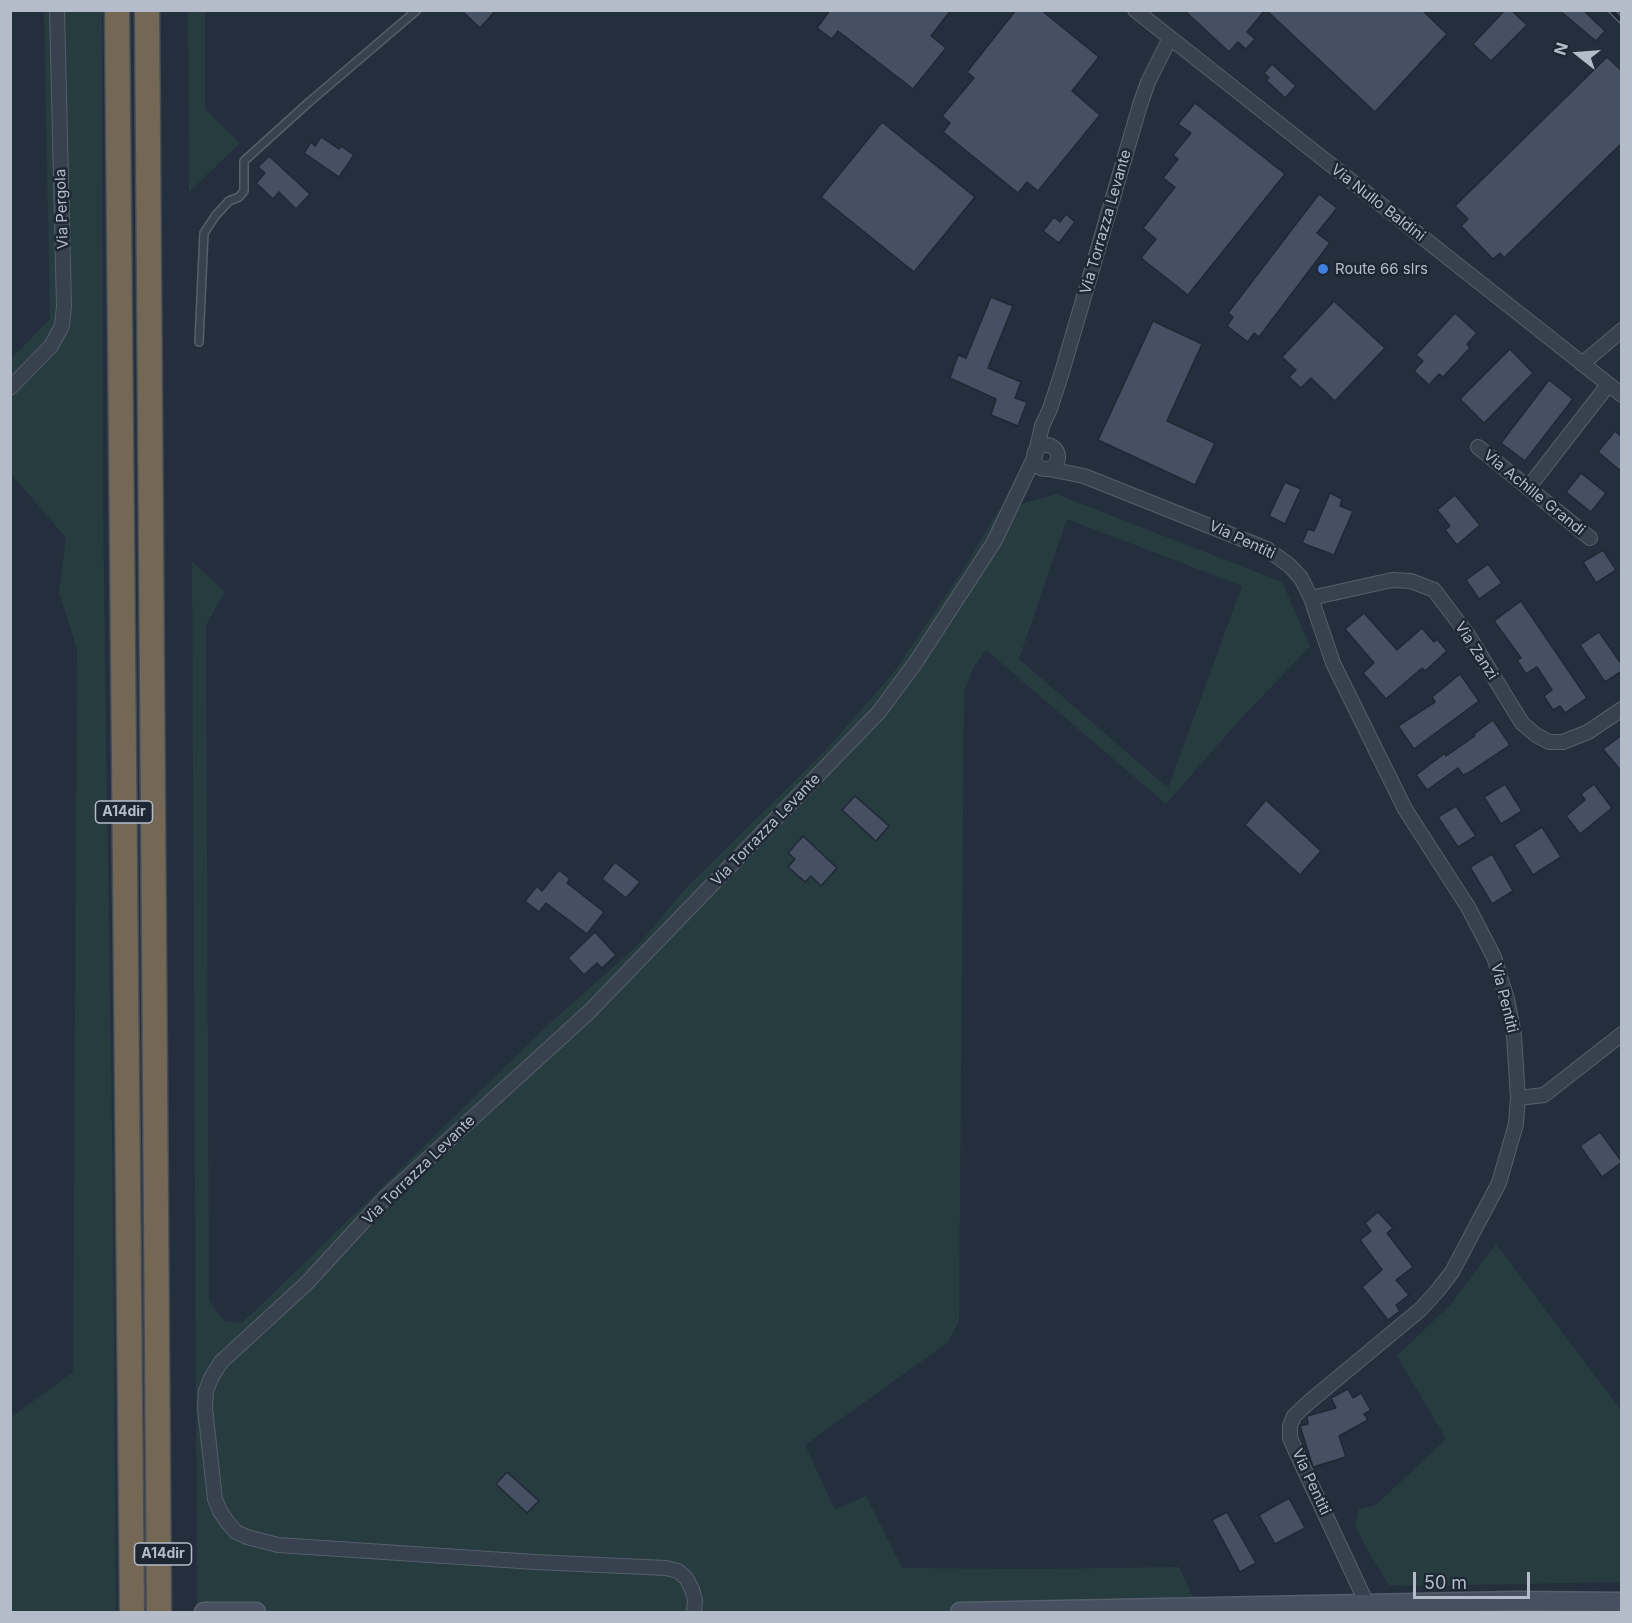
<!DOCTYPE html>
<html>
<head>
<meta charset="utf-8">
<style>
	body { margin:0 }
	#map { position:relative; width:1632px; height:1623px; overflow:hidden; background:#242f3e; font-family:Inter,sans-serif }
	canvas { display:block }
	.frame { position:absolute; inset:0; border:12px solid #b4bcc9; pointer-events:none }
	.north { position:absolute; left:1548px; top:24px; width:60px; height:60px; -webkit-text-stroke:4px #1d2633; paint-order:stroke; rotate:287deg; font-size:16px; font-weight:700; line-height:24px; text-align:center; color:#b4bcc9 }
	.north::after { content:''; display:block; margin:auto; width:21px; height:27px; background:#b4bcc9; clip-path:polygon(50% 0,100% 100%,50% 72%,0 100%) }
	.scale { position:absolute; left:1413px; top:1572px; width:117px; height:27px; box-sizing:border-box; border:3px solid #b4bcc9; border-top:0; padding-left:8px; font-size:18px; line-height:21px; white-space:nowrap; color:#b4bcc9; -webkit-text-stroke:4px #1d2633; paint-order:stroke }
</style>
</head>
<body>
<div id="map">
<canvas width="1632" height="1623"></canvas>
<div class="frame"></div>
<div class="north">N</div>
<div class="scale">50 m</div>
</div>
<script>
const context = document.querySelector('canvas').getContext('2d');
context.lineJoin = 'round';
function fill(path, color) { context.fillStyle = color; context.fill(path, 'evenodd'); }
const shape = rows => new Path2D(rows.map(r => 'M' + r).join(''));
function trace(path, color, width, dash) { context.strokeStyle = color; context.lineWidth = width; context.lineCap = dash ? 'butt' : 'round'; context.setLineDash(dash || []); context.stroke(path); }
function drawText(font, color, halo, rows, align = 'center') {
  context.font = font + ' Inter,sans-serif'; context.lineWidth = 5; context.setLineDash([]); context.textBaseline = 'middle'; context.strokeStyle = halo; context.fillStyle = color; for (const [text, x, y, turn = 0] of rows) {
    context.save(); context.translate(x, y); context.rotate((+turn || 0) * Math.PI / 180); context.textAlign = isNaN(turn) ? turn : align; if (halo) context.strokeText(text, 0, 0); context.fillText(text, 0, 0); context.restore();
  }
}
const green = shape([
	[44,11,102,11,103,510,113,1202,116,1612,11,1612,10,1418,73,1372,77,649,59,592,66,538,11,474,11,359,50,319],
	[188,11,205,11,205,109,240,143,189,192],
	[1056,494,1282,582,1310,646,1236,724,1166,804,986,650,973,668,964,692,959,1321,948,1342,805,1445,835,1510,866,1496,902,1568,1037,1569,1179,1567,1200,1612,197,1612,192,561,225,592,206,625,209,1301,225,1321,241,1323,257,1309,548,1025,639,944,685,889,824,752,894,672,961,573,998,511],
	[1067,519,1242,586,1168,788,1019,659],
	[1496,1244,1621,1410,1621,1582,1415,1586,1389,1585,1369,1553,1355,1525,1359,1509,1376,1505,1446,1439,1397,1356,1451,1304]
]);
const building = shape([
	[461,10,496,10,480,28,461,10],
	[830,10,951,10,931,36,946,48,913,89,838,31,832,39,817,28,830,10],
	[1016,10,1041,10,1099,57,1072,91,1100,115,1038,191,1027,182,1018,193,943,132,950,123,942,116,974,78,967,72,1016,10],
	[1184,10,1265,10,1247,32,1255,39,1246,49,1238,42,1229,52,1184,10],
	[1266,10,1422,10,1447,34,1375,112,1266,10],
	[1505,10,1511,10,1527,25,1491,61,1473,44,1505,10],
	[1559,10,1583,10,1605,31,1596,41,1559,10],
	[1607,57,1622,71,1622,143,1504,258,1500,253,1493,259,1461,226,1468,219,1455,206,1607,57],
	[1272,64,1296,86,1285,98,1266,80,1269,78,1264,73,1272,64],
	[1195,103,1285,174,1188,295,1141,258,1156,239,1143,228,1175,187,1163,178,1178,159,1173,155,1191,133,1178,124,1195,103],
	[882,122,975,197,914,272,821,197,882,122],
	[321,137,339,149,341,146,354,155,339,177,304,153,311,142,315,146,321,137],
	[269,156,310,194,296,209,279,192,273,199,256,183,265,173,258,167,269,156],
	[1319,194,1337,208,1317,233,1330,243,1259,337,1254,333,1248,342,1227,326,1233,317,1228,313,1319,194],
	[1066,214,1075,222,1059,243,1043,231,1054,217,1060,222,1066,214],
	[991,297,1013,306,988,368,1021,382,1015,398,1027,402,1018,426,991,415,996,399,950,378,958,355,966,358,991,297],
	[1334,301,1385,348,1335,401,1311,378,1301,388,1289,377,1296,370,1282,357,1334,301],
	[1455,313,1477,333,1467,344,1470,348,1443,377,1439,374,1429,385,1414,371,1423,361,1416,355,1455,313],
	[1153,321,1202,344,1167,421,1215,443,1195,485,1098,440,1153,321],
	[1510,349,1533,373,1484,423,1460,399,1510,349],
	[1549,380,1573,399,1525,461,1501,443,1549,380],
	[1615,431,1622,437,1622,472,1598,452,1615,431],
	[1581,473,1606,493,1591,512,1566,492,1581,473],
	[1285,482,1301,489,1285,524,1269,516,1285,482],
	[1330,493,1342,499,1340,506,1353,511,1334,555,1302,543,1308,529,1314,531,1330,493],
	[1455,495,1480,525,1457,545,1445,530,1450,526,1437,510,1455,495],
	[1603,550,1616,570,1596,583,1583,562,1603,550],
	[1488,564,1502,583,1479,599,1466,580,1488,564],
	[1521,601,1587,698,1565,713,1560,706,1553,710,1544,696,1552,690,1537,667,1526,674,1517,660,1521,658,1494,621,1521,601],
	[1364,613,1397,650,1422,628,1434,642,1437,639,1447,651,1425,671,1422,668,1386,699,1363,673,1374,663,1345,629,1364,613],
	[1599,632,1622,665,1622,671,1605,682,1580,645,1599,632],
	[1460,674,1479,701,1414,749,1398,726,1435,702,1432,697,1460,674],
	[1493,720,1510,745,1468,773,1463,775,1458,768,1427,790,1416,775,1445,753,1446,756,1475,736,1474,734,1493,720],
	[1622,735,1622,772,1603,749,1622,735],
	[1505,784,1522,811,1501,824,1484,797,1505,784],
	[1594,784,1612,808,1580,834,1566,816,1585,800,1581,794,1594,784],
	[855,796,889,826,876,841,842,810,855,796],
	[1266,800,1321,851,1300,875,1245,825,1266,800],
	[1456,806,1476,836,1458,847,1438,817,1456,806],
	[1542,827,1561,857,1533,875,1514,845,1542,827],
	[803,836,837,868,821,886,811,876,805,882,788,867,795,859,788,853,803,836],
	[1492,854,1513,891,1492,904,1470,867,1492,854],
	[615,862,640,882,626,898,602,879,615,862],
	[559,870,570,879,567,883,604,912,587,934,546,903,539,912,525,901,537,886,542,891,559,870],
	[595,932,616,955,602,968,597,963,584,975,568,958,595,932],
	[1600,1132,1622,1162,1602,1177,1580,1146,1600,1132],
	[1378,1212,1393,1228,1387,1233,1413,1267,1396,1280,1409,1295,1396,1305,1400,1311,1388,1320,1362,1287,1382,1270,1360,1240,1371,1231,1365,1223,1378,1212],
	[1348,1389,1353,1398,1361,1393,1371,1410,1364,1414,1368,1420,1339,1436,1346,1457,1313,1467,1300,1426,1308,1424,1307,1416,1336,1408,1331,1398,1348,1389],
	[507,1472,539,1501,527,1513,496,1484,507,1472],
	[1289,1498,1305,1528,1275,1544,1259,1515,1289,1498],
	[1227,1512,1256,1563,1240,1572,1212,1520,1227,1512]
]);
const lane = shape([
	[199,342,204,233,216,215,229,201,239,197,244,191,244,161,308,103,417,10]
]);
const street = shape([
	[1135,10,1622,395],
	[1582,364,1622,330],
	[10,388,51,346,62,326,64,306,57,10],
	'1034 457a12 12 0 1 1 24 0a12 12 0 1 1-24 0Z',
	[1478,447,1590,538],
	[1036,452,1042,426,1050,409,1062,372,1140,105,1148,82,1170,38],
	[1049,469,1084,476,1267,549,1290,566,1301,578,1311,598,1333,663,1405,809,1468,907,1494,957,1507,999,1514,1035,1518,1098,1516,1124,1499,1183,1452,1272,1438,1290,1421,1309,1309,1402,1294,1416,1290,1426,1290,1438,1297,1454,1367,1604,1371,1609],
	[1528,488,1608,385],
	[1311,598,1392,580,1411,581,1434,590,1468,635,1522,723,1536,735,1549,742,1563,742,1588,732,1622,709],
	[1518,1098,1544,1095,1622,1034],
	[694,1612,695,1600,692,1589,686,1578,678,1571,666,1568,535,1562,278,1545,247,1537,236,1532,228,1523,220,1511,215,1499,205,1408,206,1391,211,1378,221,1362,307,1283,385,1198,589,1012,879,712,916,662,994,542,1035,456]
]);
const secondary = shape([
	[204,1612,256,1612],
	[960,1612,1517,1601,1622,1602]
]);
const highway = shape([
	[117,10,132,1612],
	[147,10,159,1612]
]);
const rail = shape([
	[1611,10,1622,21]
]);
const markers = [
	[1323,269,6,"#3f7fe0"]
];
const shields = [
	[124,812,57],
	[163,1554,57]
];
const shieldNames = [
	["A14dir",124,812],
	["A14dir",163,1554]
];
const streetNames = [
	["Via Nullo Baldini",1378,203,38],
	["Via Pergola",62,209,-92],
	["Via Torrazza Levante",1106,222,-74],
	["Via Achille Grandi",1534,493,39],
	["Via Pentiti",1242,540,25],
	["Via Zanzi",1476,651,57],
	["Via Torrazza Levante",766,830,-46],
	["Via Pentiti",1504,998,76],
	["Via Torrazza Levante",419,1170,-44],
	["Via Pentiti",1311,1482,65]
];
const poiNames = [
	["Route 66 slrs",1335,269]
];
fill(green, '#263c3f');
fill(building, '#455162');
trace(building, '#1f2835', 1.5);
trace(lane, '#565f6c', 10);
trace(street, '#565f6c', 16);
trace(secondary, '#565f6c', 21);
trace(highway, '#434c59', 27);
trace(lane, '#38414e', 7);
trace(street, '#38414e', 14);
trace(secondary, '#465061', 18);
trace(highway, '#746855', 24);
trace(rail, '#5a6575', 7);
trace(rail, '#1d2633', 4.5, [14]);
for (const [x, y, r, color] of markers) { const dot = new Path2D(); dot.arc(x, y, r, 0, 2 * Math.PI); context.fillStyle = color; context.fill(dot); trace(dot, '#1d2633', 2); }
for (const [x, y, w] of shields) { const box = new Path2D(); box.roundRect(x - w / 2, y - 11, w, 22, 4.5); context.fillStyle = '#1d2633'; context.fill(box); trace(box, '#b4bcc9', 1.5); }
drawText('bold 14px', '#b4bcc9', null, shieldNames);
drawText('15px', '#b4bcc9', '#1d2633', streetNames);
drawText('15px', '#b4bcc9', '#1d2633', poiNames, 'left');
</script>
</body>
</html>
